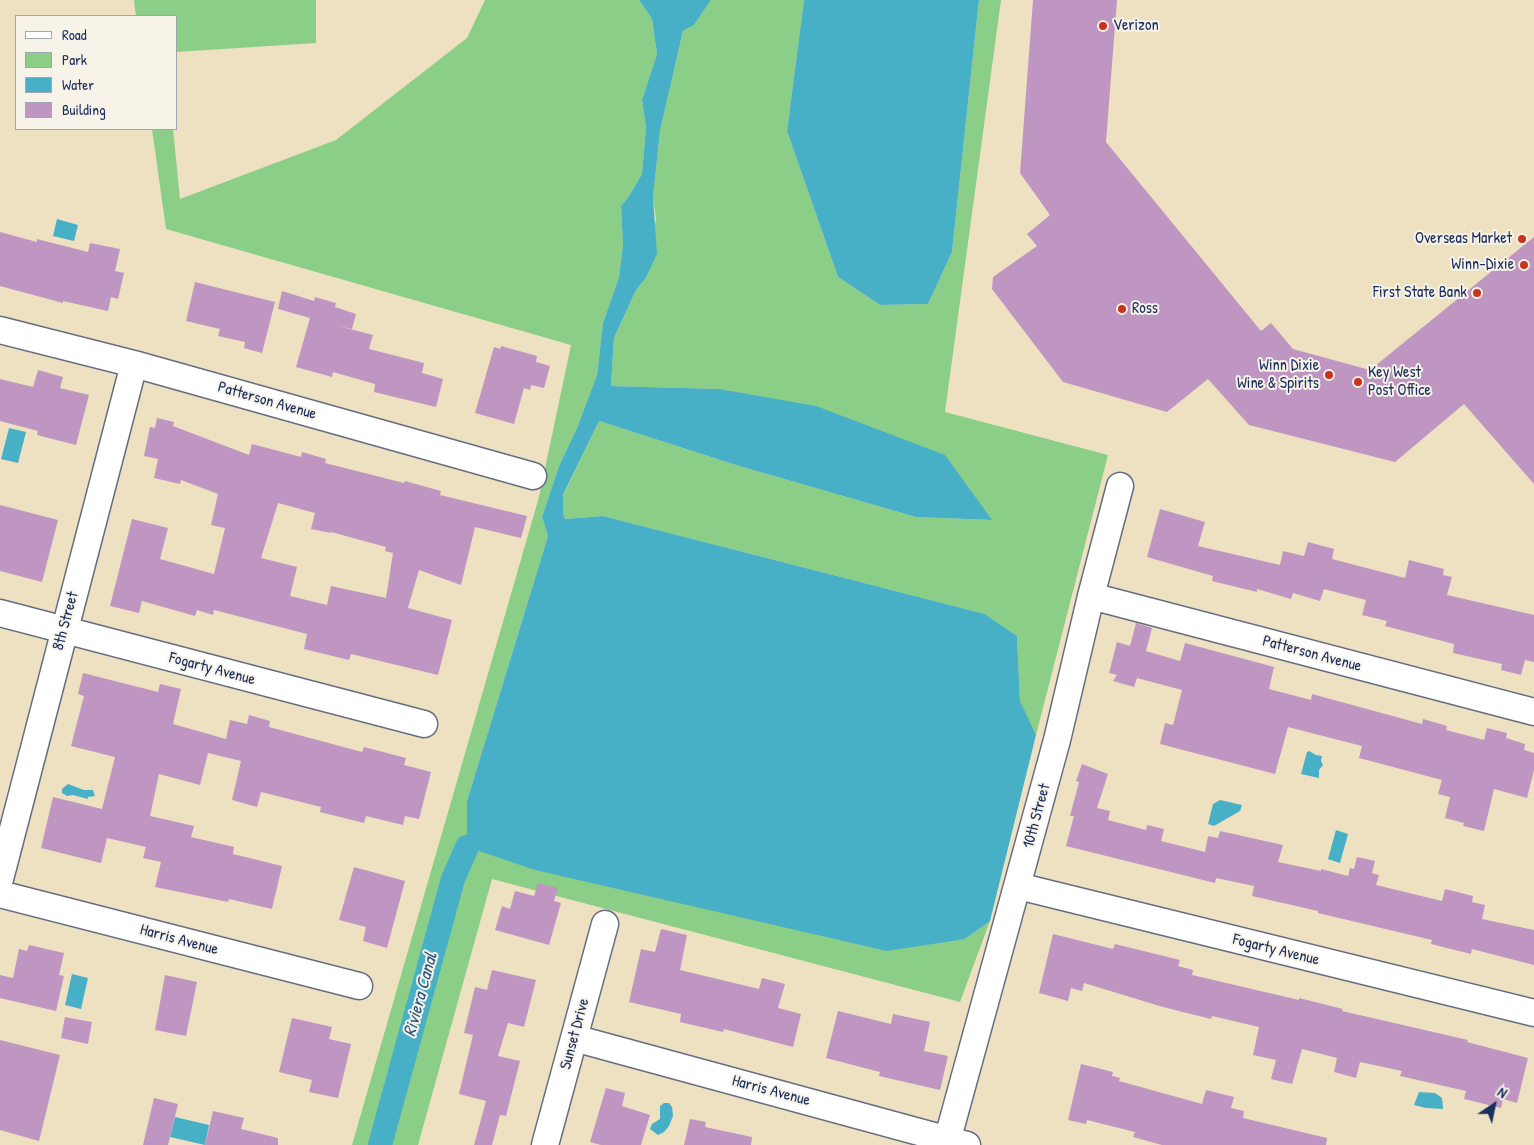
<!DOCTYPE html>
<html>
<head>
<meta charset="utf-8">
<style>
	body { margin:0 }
	#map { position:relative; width:1534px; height:1145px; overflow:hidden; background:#eee1c1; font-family:"Patrick Hand",sans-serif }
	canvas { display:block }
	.legend { position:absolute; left:15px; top:15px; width:162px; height:115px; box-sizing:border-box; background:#f7f3e8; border:1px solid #9fa5b1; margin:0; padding:6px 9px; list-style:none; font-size:15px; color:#1b2f5e }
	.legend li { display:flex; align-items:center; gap:10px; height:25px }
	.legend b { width:25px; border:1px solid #9fa5b1 }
	.north { position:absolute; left:1469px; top:1080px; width:50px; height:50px; -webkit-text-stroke:4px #f7f3e8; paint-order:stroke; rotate:34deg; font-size:14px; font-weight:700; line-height:20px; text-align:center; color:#1b2f5e }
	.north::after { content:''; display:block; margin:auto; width:18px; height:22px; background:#1b2f5e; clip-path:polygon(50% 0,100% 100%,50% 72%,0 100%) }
</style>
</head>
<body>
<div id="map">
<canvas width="1534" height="1145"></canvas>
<ul class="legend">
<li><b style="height:6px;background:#fff"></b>Road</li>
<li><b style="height:14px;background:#8bce87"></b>Park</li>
<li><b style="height:14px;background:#48b0c6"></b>Water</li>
<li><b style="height:14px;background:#be96c1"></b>Building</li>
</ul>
<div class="north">N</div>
</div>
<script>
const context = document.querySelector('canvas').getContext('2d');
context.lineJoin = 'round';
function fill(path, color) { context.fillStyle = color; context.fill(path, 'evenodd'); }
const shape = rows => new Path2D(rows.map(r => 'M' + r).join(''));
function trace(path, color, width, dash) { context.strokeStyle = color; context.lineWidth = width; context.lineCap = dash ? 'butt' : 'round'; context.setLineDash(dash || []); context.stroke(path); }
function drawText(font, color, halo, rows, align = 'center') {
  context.font = font + ' "Patrick Hand",sans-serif'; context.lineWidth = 4; context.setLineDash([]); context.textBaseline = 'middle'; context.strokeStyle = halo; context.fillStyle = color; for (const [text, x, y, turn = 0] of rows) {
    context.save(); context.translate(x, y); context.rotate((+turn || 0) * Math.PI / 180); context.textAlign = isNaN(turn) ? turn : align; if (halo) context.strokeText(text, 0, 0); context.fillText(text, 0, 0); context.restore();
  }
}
const green = shape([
	[134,0,316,0,316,43,176,52,176,16,136,16],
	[485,0,639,0,652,19,657,54,642,100,646,127,642,174,629,196,621,206,623,245,619,277,603,323,597,375,577,428,559,466,542,517,548,536,467,801,467,847,965,939,990,921,960,1002,492,879,418,1145,352,1145,539,497,571,345,166,229,152,129,173,129,180,199,336,140,467,38],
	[711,0,804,0,787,131,838,277,880,305,928,304,952,252,979,0,1001,0,945,412,1108,455,1036,735,1020,702,1017,636,985,614,603,516,565,519,563,513,563,496,599,421,739,466,916,517,991,520,719,389,611,386,614,338,636,290,645,279,656,219,653,197,660,131,683,31,694,25]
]);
const water = shape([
	[639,0,711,0,694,25,683,31,660,131,653,197,657,254,645,279,636,290,614,338,611,386,719,389,816,406,945,455,992,520,916,517,739,466,599,421,563,495,563,513,565,519,603,516,985,614,1017,636,1020,701,1036,735,990,921,965,939,887,951,535,870,467,847,467,801,548,536,542,517,559,466,577,428,597,375,603,323,619,277,623,245,621,206,629,196,642,174,646,127,642,100,657,54,652,19],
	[804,0,979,0,952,252,928,304,880,305,838,277,787,131],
	[57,219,78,225,74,241,53,236],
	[9,428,26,432,18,463,1,459],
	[1309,751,1316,755,1322,756,1321,761,1323,765,1319,770,1319,778,1301,774,1307,752],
	[68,784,84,790,93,790,95,796,88,797,88,799,73,795,67,796,62,793,62,789],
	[1220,800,1242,805,1240,811,1214,826,1208,824,1213,804],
	[1336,830,1348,834,1340,863,1328,859],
	[72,974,88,978,81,1009,65,1005],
	[1419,1092,1435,1093,1442,1098,1443,1109,1426,1108,1414,1105],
	[664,1103,669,1103,672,1107,673,1116,669,1126,664,1132,658,1135,650,1129,652,1124,660,1119,660,1106],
	[175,1117,209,1125,205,1145,170,1137]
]);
const canal = shape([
	[380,1145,453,879,467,847]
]);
const building = shape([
	[1033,0,1117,0,1106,142,1261,331,1271,323,1293,349,1370,370,1534,237,1534,484,1464,404,1395,462,1249,425,1208,379,1167,412,1063,382,992,289,993,277,1037,246,1027,234,1050,215,1020,173],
	[0,232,37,242,37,239,88,252,90,243,120,249,115,271,124,273,118,299,111,297,108,311,63,301,63,303,0,286],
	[195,282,275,302,262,353,244,348,245,342,218,336,220,329,186,321],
	[282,291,314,301,315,297,336,303,335,307,356,314,352,329,338,326,373,335,369,349,424,363,422,373,443,379,436,407,374,392,375,384,333,372,332,377,296,367,310,318,278,309],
	[501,346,537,356,536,362,550,366,544,388,531,385,530,390,524,388,514,424,475,413,494,347,500,349],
	[38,370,63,377,60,388,89,395,76,445,37,435,38,431,0,421,0,379,33,387],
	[157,418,174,422,173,426,249,455,252,444,301,457,302,452,326,459,325,463,404,483,405,481,441,491,440,495,527,516,521,538,475,527,461,585,419,570,408,608,452,620,438,675,351,654,349,660,304,649,307,634,214,610,213,615,197,610,195,616,142,601,139,613,110,606,132,519,168,528,160,559,214,574,225,528,211,525,218,494,181,480,180,484,154,478,158,459,144,456,150,427,155,428],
	[278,503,315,513,311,529,331,533,331,532,386,547,385,551,393,553,386,598,331,586,327,605,290,596,297,567,261,558],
	[0,505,58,520,42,582,0,571],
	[1160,509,1205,522,1198,546,1280,565,1283,551,1304,556,1308,542,1334,549,1332,559,1405,578,1409,560,1444,569,1443,575,1452,577,1447,595,1534,615,1534,662,1525,660,1521,675,1501,670,1502,664,1453,653,1454,644,1385,626,1387,621,1362,615,1366,600,1324,589,1320,601,1293,593,1291,599,1257,589,1257,592,1212,581,1213,576,1147,557],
	[1136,623,1152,628,1146,651,1180,661,1185,643,1274,667,1269,689,1311,700,1312,694,1422,724,1423,719,1447,726,1446,730,1484,740,1487,728,1507,733,1506,738,1525,744,1524,750,1534,753,1534,770,1527,798,1494,789,1484,831,1463,826,1464,823,1445,818,1450,797,1438,794,1442,780,1359,758,1362,746,1288,727,1275,774,1160,744,1165,723,1173,725,1182,690,1137,678,1134,687,1113,681,1117,675,1109,673,1117,642,1130,646],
	[83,673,158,692,160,684,181,689,173,724,226,739,230,720,247,724,249,715,270,721,269,727,362,752,364,747,406,758,404,765,431,772,419,819,405,816,403,825,366,816,364,823,320,812,321,807,261,792,257,807,232,800,241,761,208,753,200,785,159,774,150,816,194,826,191,837,234,847,233,854,282,866,272,909,229,899,228,902,155,887,161,862,143,858,146,847,107,838,101,863,41,848,53,797,102,809,115,757,71,746,84,696,78,694],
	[1082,764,1108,774,1097,808,1110,811,1108,820,1146,830,1147,825,1164,829,1161,841,1205,852,1208,836,1218,838,1220,831,1283,845,1278,862,1321,871,1321,869,1348,876,1350,868,1354,869,1357,857,1375,861,1372,873,1379,875,1376,885,1442,901,1445,889,1473,896,1472,902,1485,905,1482,919,1534,930,1534,965,1472,949,1471,954,1431,944,1432,940,1318,913,1318,911,1252,896,1254,886,1216,878,1215,883,1066,846,1074,816,1070,816,1079,782,1076,781],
	[354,867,405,881,387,948,363,941,366,927,339,920],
	[538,883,558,888,554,901,561,903,549,945,495,930,502,906,510,909,515,891,534,896],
	[661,929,687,935,680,970,759,989,762,978,785,984,778,1008,801,1014,793,1047,724,1029,723,1032,680,1022,681,1014,629,1002,641,949,655,952],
	[1053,934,1113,949,1115,944,1180,960,1178,966,1193,970,1192,975,1299,1000,1299,998,1343,1009,1342,1011,1468,1040,1467,1042,1528,1058,1517,1103,1503,1099,1501,1108,1464,1099,1466,1091,1400,1076,1402,1071,1360,1062,1356,1078,1334,1072,1337,1058,1302,1049,1292,1084,1271,1079,1276,1060,1253,1055,1259,1027,1212,1016,1211,1019,1163,1007,1084,983,1082,991,1071,988,1068,1001,1039,993],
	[29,945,64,953,59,975,64,976,56,1011,0,998,0,975,13,978,19,949,27,951],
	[492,970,536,980,524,1027,508,1023,498,1056,520,1061,506,1116,500,1115,492,1145,474,1145,486,1101,459,1094,473,1035,464,1033,475,987,487,990],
	[165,975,197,982,186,1036,155,1030],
	[838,1011,891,1024,893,1014,930,1022,924,1051,948,1056,940,1090,879,1076,880,1072,826,1058],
	[65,1017,92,1022,88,1044,61,1038],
	[292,1018,332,1027,329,1039,351,1044,338,1098,309,1092,312,1080,279,1072],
	[0,1040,60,1055,39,1141,0,1130],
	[1081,1064,1113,1072,1112,1076,1120,1078,1119,1081,1202,1104,1206,1090,1234,1097,1231,1108,1244,1111,1243,1118,1327,1138,1326,1145,1162,1145,1133,1137,1135,1132,1087,1120,1086,1124,1068,1120],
	[606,1088,625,1093,622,1106,650,1115,641,1145,601,1145,590,1142],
	[154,1098,178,1104,168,1145,143,1145],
	[213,1111,244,1118,241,1129,278,1138,278,1145,205,1145],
	[690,1119,706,1122,705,1127,752,1137,751,1145,684,1145]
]);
const street = shape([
	[0,330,134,364,533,476],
	[1091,596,1534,712],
	[0,613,424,724],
	[0,879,134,364],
	[1018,886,1534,1013],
	[0,894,359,986],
	[574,1038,967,1145],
	[545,1145,605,924],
	[946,1145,1057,740,1091,596,1120,486]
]);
const markers = [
	[1103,26,5,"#c8321e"],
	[1522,239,5,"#c8321e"],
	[1524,265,5,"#c8321e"],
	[1477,293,5,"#c8321e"],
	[1122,309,5,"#c8321e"],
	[1329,375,5,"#c8321e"],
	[1358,382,5,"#c8321e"]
];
const poiNames = [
	["Verizon",1113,26,"left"],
	["Overseas Market",1512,239],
	["Winn-Dixie",1514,265],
	["First State Bank",1467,293],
	["Ross",1132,309,"left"],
	["Winn Dixie",1319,366],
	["Wine & Spirits",1319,384],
	["Key West",1368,373,"left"],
	["Post Office",1368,391,"left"]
];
const streetNames = [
	["Patterson Avenue",267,401,16],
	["8th Street",66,621,-75],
	["Patterson Avenue",1312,654,15],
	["Fogarty Avenue",212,669,15],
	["10th Street",1037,816,-75],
	["Harris Avenue",179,940,15],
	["Fogarty Avenue",1276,950,14],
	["Sunset Drive",575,1034,-75],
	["Harris Avenue",771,1091,15]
];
const waterNames = [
	["Riviera Canal",421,995,-75]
];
fill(green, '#8bce87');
fill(water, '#48b0c6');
trace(canal, '#48b0c6', 24);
fill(building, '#be96c1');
trace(street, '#656d81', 29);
trace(street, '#fff', 26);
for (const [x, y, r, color] of markers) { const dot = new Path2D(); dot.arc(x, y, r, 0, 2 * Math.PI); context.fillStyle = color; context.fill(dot); trace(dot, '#f7f3e8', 2); }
drawText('16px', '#1b2f5e', '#f7f3e8', poiNames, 'right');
drawText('16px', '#1b2f5e', '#f7f3e8', streetNames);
drawText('italic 18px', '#28567d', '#f7f3e8', waterNames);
</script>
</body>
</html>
